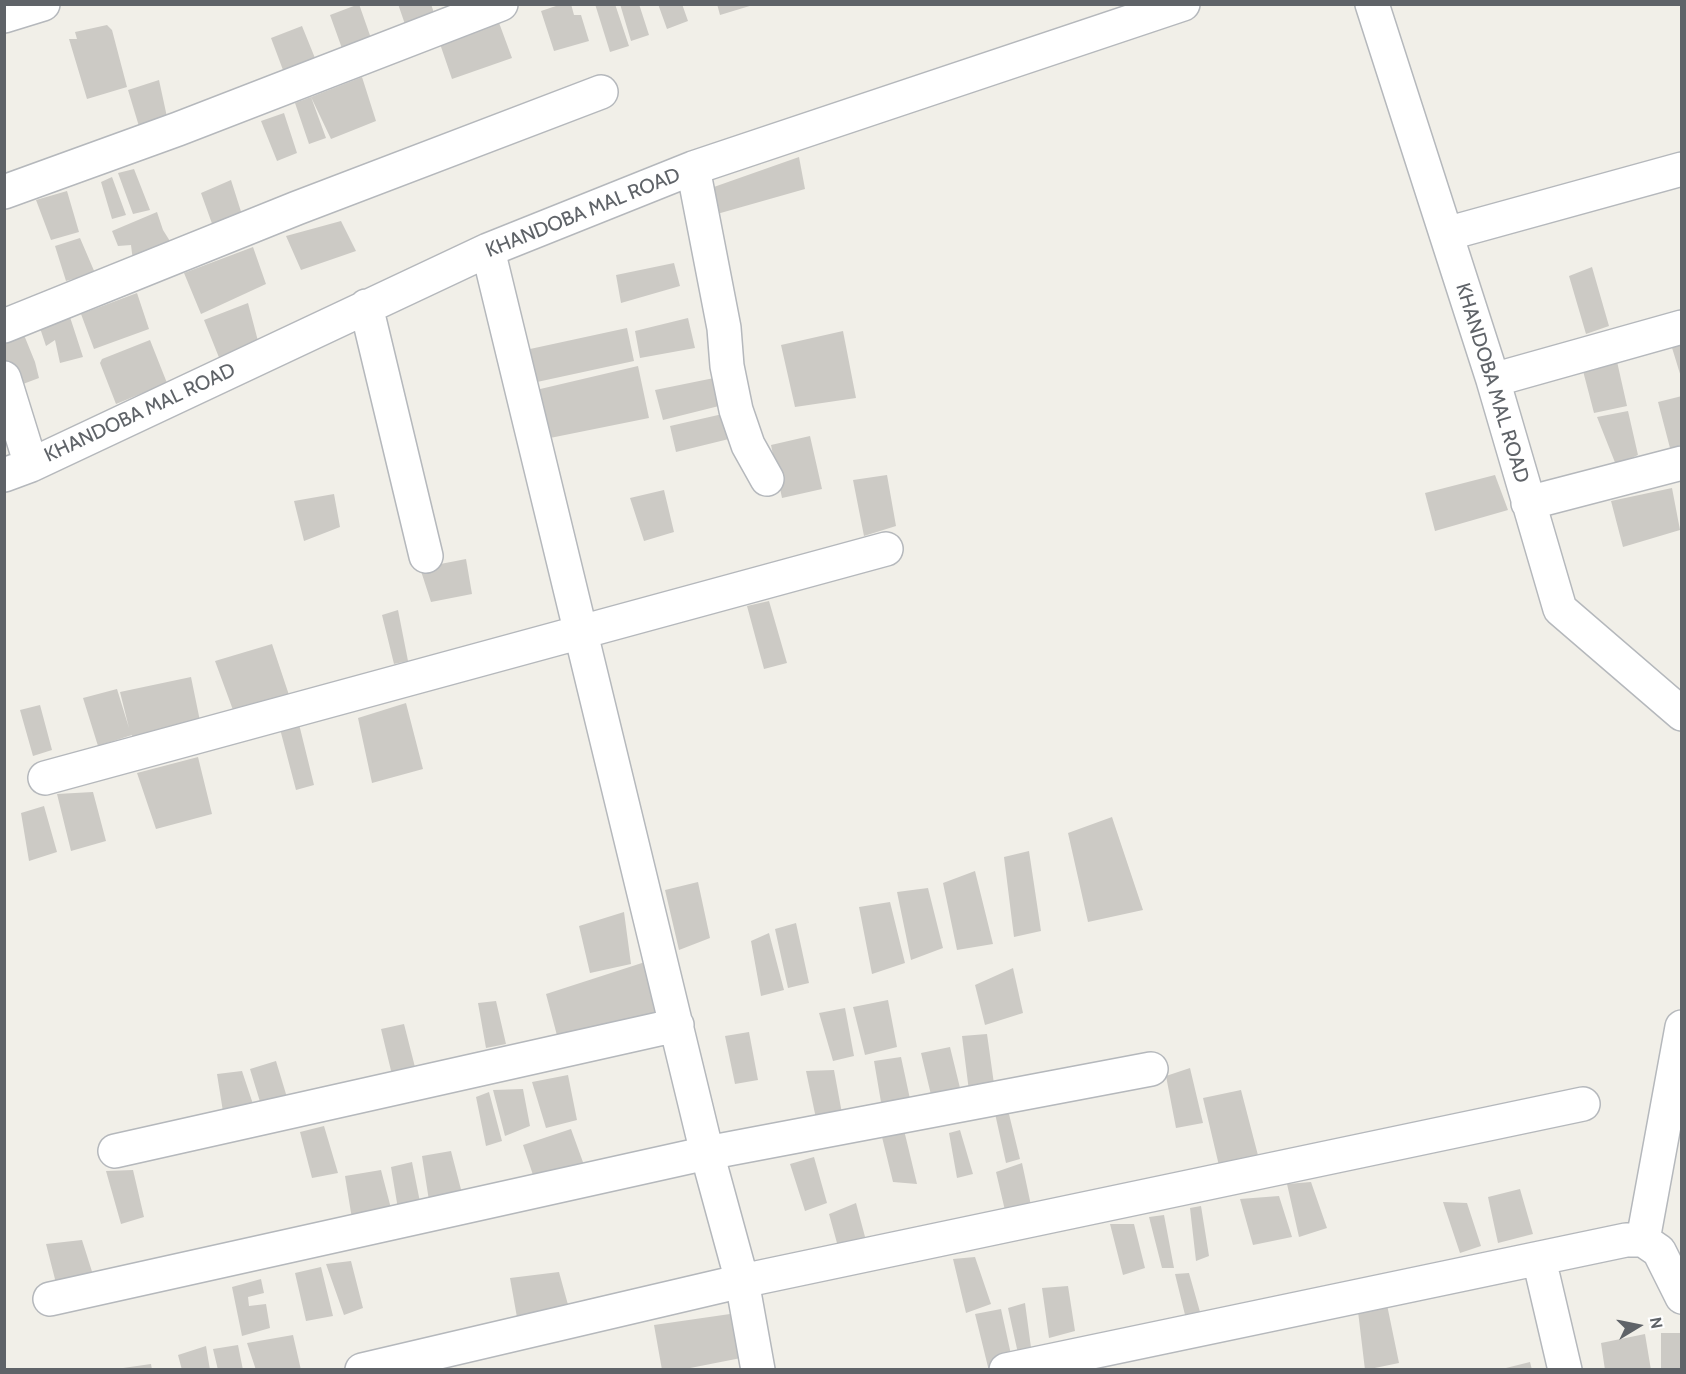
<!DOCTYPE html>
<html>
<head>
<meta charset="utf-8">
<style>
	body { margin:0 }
	#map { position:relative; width:1686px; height:1374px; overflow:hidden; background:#f1efe8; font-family:Cabin,sans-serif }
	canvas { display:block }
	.frame { position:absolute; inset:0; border:6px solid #5f6368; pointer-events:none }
	.north { position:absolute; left:1608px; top:1296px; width:60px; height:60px; -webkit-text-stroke:4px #fff; paint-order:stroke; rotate:80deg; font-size:16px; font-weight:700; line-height:24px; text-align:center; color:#5f6368 }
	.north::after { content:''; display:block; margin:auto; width:21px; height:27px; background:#5f6368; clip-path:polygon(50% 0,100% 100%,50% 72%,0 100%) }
</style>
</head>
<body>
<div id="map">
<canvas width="1686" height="1374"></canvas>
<div class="frame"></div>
<div class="north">N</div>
</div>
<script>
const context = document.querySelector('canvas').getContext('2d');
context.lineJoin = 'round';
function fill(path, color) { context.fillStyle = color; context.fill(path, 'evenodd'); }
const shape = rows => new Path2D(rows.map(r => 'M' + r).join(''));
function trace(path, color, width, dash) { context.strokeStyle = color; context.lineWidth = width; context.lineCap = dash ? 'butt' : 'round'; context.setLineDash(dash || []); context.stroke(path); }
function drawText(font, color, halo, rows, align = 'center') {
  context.font = font + ' Cabin,sans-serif'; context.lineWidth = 4.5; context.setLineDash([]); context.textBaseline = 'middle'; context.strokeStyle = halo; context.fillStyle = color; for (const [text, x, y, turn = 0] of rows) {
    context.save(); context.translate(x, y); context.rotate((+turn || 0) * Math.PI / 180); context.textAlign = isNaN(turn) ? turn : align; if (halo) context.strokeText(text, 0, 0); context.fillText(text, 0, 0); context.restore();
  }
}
const building = shape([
	[359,4,373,44,344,54,330,15],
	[398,4,431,4,438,25,407,30],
	[562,4,571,4,574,15,581,15,589,41,554,51,541,11],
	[595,4,615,4,629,46,610,52],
	[620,4,639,4,649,35,631,41],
	[658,4,682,4,688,21,667,29],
	[717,4,753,4,753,5,720,15],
	[498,20,512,58,452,79,439,41],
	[107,25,112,30,127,87,87,99,69,39,77,39,75,32],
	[302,26,317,63,286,78,271,38],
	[362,77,376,121,331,139,311,97],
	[159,80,167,117,141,133,128,90],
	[311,97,326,138,309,144,295,103],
	[284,113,297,153,277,161,261,121],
	[799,157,805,189,717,214,711,188],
	[134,169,150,210,133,214,118,173],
	[112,177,126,215,112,219,101,182],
	[231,180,244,221,215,232,201,193],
	[67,191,79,232,51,240,36,200],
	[157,212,163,230,173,246,133,261,131,245,118,246,112,231],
	[341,221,356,251,301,270,286,236],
	[80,238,95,273,66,281,55,246],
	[253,247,266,284,201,314,184,273],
	[674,263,680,286,621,303,616,275],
	[1592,267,1609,326,1586,334,1569,276],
	[137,293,149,329,94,349,81,314],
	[248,303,258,341,220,360,204,320],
	[69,314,83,357,60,363,55,340,46,346,38,322],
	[688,318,695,348,640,358,635,331],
	[627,328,634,361,537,382,530,349],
	[843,331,856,398,795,407,781,345],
	[24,335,35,362,39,378,15,387,4,359,4,345],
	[1682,336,1682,377,1681,377,1669,338],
	[150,340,167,383,116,404,100,363,102,359],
	[1616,357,1627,406,1594,413,1582,367],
	[638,366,649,418,550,438,536,390],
	[719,377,727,404,663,420,655,390],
	[1682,396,1682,445,1670,448,1658,402],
	[1628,411,1638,455,1616,465,1597,417],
	[727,413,733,438,676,452,670,426],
	[810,436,822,489,782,498,771,445],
	[887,475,896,526,864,536,853,480],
	[1495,475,1508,510,1435,531,1425,493],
	[1672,488,1680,530,1623,547,1611,501],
	[664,490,674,532,644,541,630,498],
	[334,494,340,527,304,541,294,501],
	[466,559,472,594,431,602,420,568],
	[769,601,787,663,764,669,747,606],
	[398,610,408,661,394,664,382,615],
	[272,644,289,695,233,710,215,661],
	[191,677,201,726,134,745,132,735,98,746,83,698,117,689,129,728,120,692],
	[406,703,423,769,372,783,358,718],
	[40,705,52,750,33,756,20,710],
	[299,724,314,785,296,790,280,729],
	[198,757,212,814,156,829,137,773],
	[93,792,106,841,71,851,57,794],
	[44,806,57,852,29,861,21,813],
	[1112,817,1143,910,1088,922,1068,833],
	[1029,851,1041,931,1014,937,1004,857],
	[975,871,993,944,957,950,943,883],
	[698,882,710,938,679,950,665,890],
	[928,888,943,948,911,960,897,892],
	[890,902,905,963,872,974,859,907],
	[624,912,631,964,590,973,579,926],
	[796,923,809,983,788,988,775,929],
	[769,933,784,990,761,996,751,941],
	[645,962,661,1020,559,1043,546,994],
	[1013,968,1023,1013,985,1025,975,985],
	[888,1000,897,1047,865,1055,853,1007],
	[496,1001,506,1044,486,1048,478,1003],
	[845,1008,854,1056,833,1061,819,1013],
	[404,1024,417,1075,393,1079,381,1029],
	[749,1032,758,1080,735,1084,725,1036],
	[987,1034,994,1084,969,1091,962,1036],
	[950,1047,961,1092,932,1099,921,1053],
	[901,1057,910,1099,882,1108,874,1061],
	[276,1061,289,1104,261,1105,250,1069],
	[1190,1068,1203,1123,1176,1128,1166,1076],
	[834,1070,843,1119,818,1128,806,1071],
	[242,1071,256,1113,224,1118,217,1074],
	[568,1075,577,1120,546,1128,532,1082],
	[523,1089,530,1126,505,1136,493,1090],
	[1241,1090,1260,1163,1220,1170,1203,1098],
	[489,1092,502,1141,486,1146,476,1097],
	[1007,1106,1020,1159,1006,1163,994,1109],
	[324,1126,338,1173,312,1178,300,1132],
	[571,1129,584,1165,535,1181,523,1145],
	[904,1130,917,1184,893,1182,881,1133],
	[960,1130,973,1174,957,1178,949,1133],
	[451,1151,464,1201,430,1207,422,1156],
	[814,1157,827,1203,805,1211,790,1164],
	[412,1162,421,1207,399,1215,391,1167],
	[1022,1163,1032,1210,1007,1219,996,1172],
	[133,1170,144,1217,121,1224,106,1171],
	[381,1170,393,1216,353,1225,345,1176],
	[1311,1182,1327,1228,1299,1237,1287,1184],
	[1520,1189,1533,1234,1498,1243,1488,1197],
	[1279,1196,1292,1237,1253,1245,1240,1199],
	[1443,1202,1467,1203,1481,1246,1460,1253],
	[856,1203,868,1248,840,1254,829,1214],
	[1201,1206,1209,1256,1196,1261,1190,1208],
	[1164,1215,1174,1268,1162,1268,1149,1217],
	[1110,1224,1134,1224,1145,1268,1123,1275],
	[82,1240,95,1281,57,1287,46,1244],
	[975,1257,991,1304,966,1313,953,1259],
	[351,1261,363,1308,344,1315,326,1264],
	[321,1267,333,1316,306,1321,295,1273],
	[559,1272,570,1312,518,1323,510,1278],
	[1189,1273,1202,1319,1187,1323,1175,1274],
	[261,1279,264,1293,248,1297,249,1306,266,1304,270,1328,242,1336,232,1287],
	[1068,1286,1075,1331,1049,1338,1042,1288],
	[1385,1295,1399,1363,1365,1370,1357,1303],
	[1025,1303,1032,1355,1019,1358,1008,1308],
	[1001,1309,1012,1359,988,1367,975,1314],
	[737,1313,741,1358,680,1370,662,1370,654,1325],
	[1661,1333,1682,1333,1682,1370,1661,1370],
	[1645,1334,1651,1370,1605,1370,1601,1343],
	[293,1335,301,1370,256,1370,247,1343],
	[238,1345,243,1370,218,1370,213,1349],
	[206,1346,210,1370,182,1370,178,1355],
	[1530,1362,1532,1370,1503,1370,1502,1369],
	[151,1364,152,1370,123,1370,123,1368]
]);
const minor = shape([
	[1372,4,1493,380,1560,609,1682,714],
	[4,16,43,4],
	[693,168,724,328,727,366,736,410,748,445,767,479],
	[4,192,178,129,501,4],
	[1446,234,1682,169],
	[488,250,707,1153,742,1281,758,1370],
	[366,306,426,556],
	[4,326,297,208,601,92],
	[4,378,31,465],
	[1493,380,1682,327],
	[4,475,31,465,488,250,693,168,1183,4],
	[1528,503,1682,463],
	[45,778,886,549],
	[115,1151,677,1025],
	[1643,1240,1682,1027],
	[1643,1240,1659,1251,1682,1297],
	[1539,1259,1565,1370],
	[50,1299,707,1153,1151,1069],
	[362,1370,742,1281,1583,1104],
	[1006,1370,1626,1240,1643,1240]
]);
const streetNames = [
	["KHANDOBA MAL ROAD",583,213,-22],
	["KHANDOBA MAL ROAD",1492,383,73],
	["KHANDOBA MAL ROAD",140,413,-25]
];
fill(building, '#cccac5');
trace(minor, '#b5b8bc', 36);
trace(minor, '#fff', 33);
drawText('20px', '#5f6368', '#fff', streetNames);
</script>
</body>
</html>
